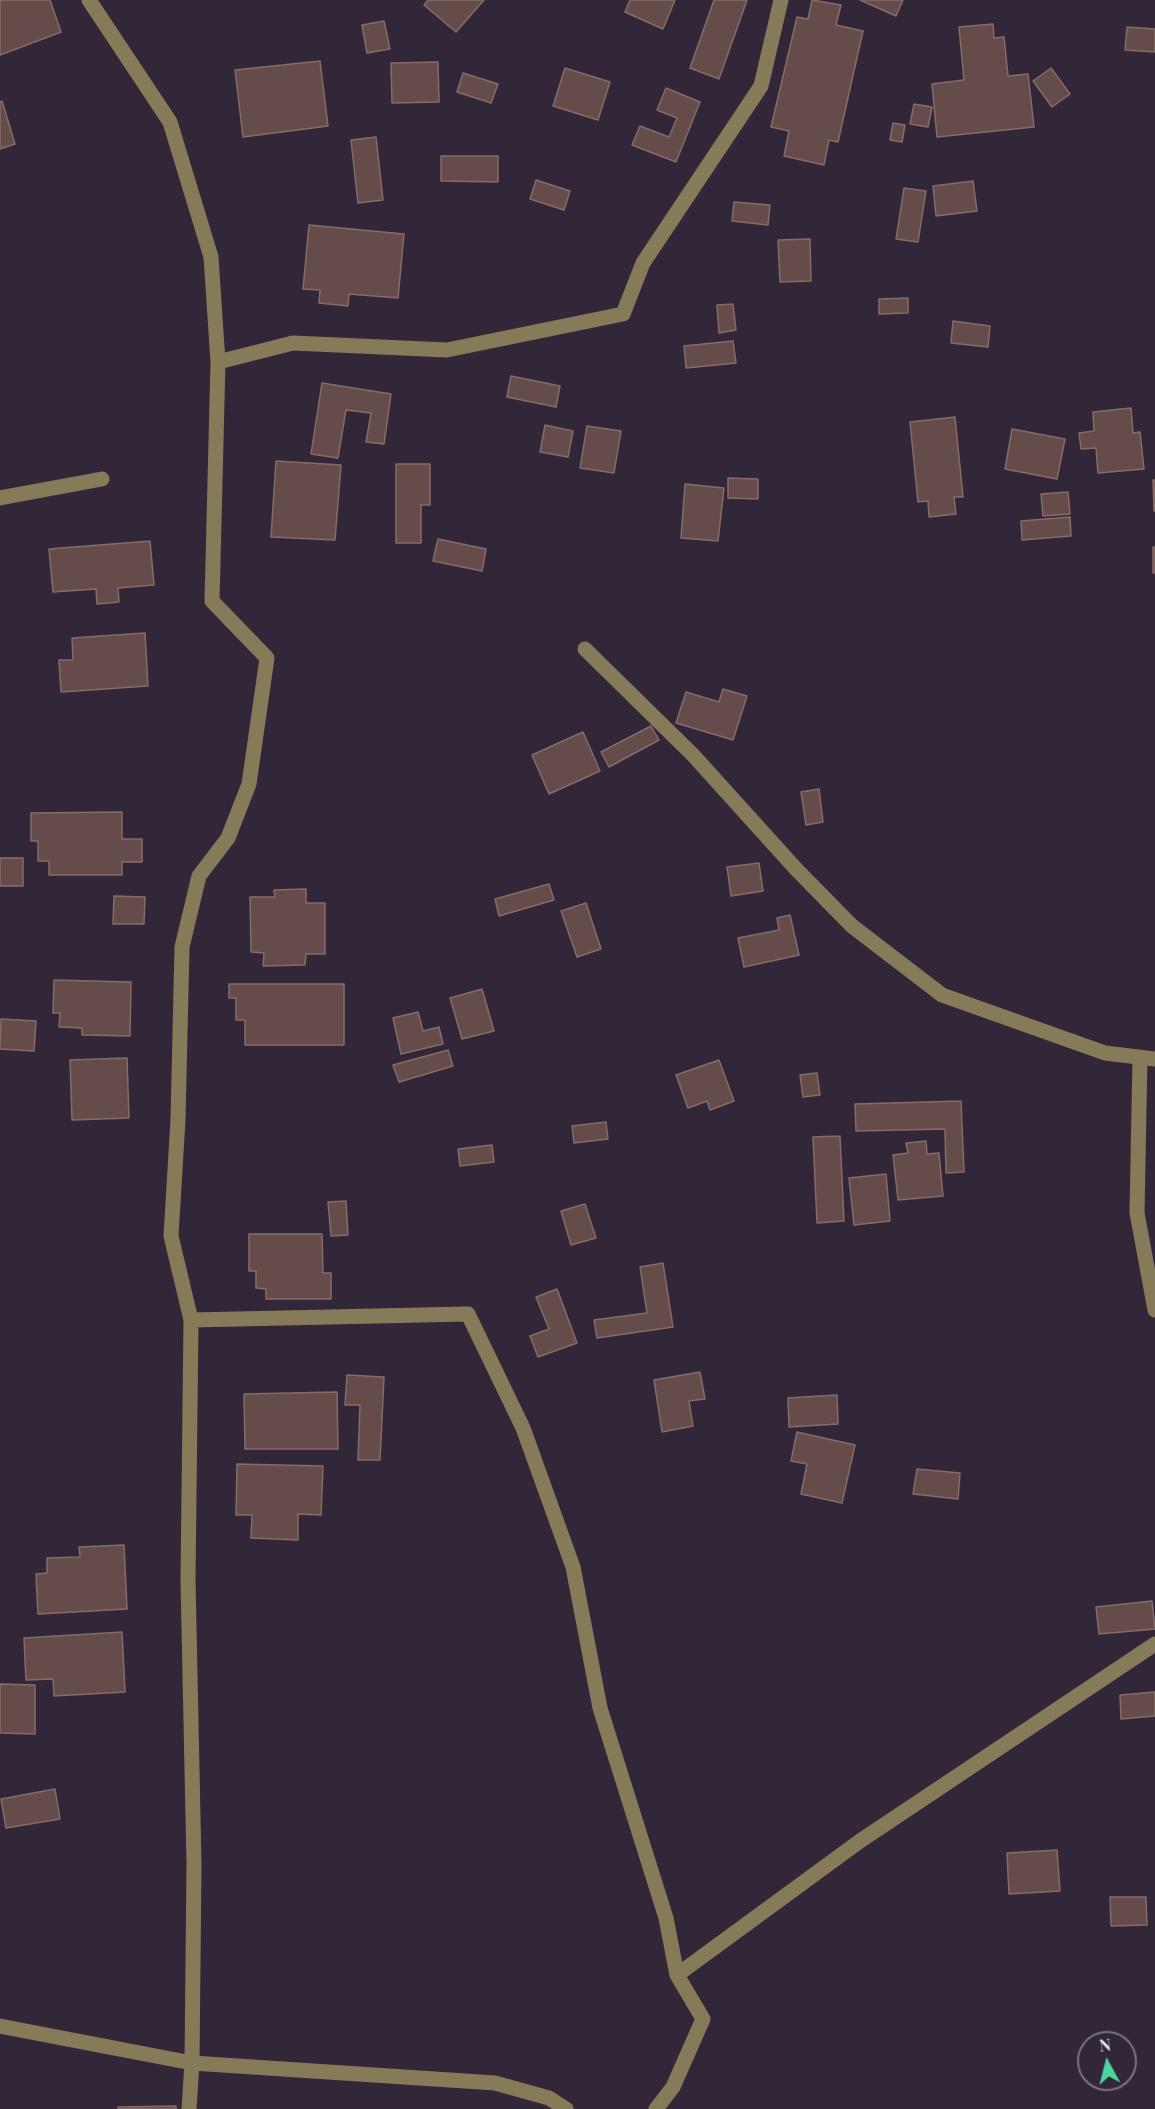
<!DOCTYPE html>
<html>
<head>
<meta charset="utf-8">
<style>
	body { margin:0 }
	#map { position:relative; width:1155px; height:2109px; overflow:hidden; background:#322739; font-family:"Playfair Display",serif }
	canvas { display:block }
	.north { position:absolute; left:1077px; top:2031px; width:60px; height:60px; box-sizing:border-box; background:#322739; border:2px solid #7c7282; border-radius:50%; rotate:353deg; font-size:16px; font-weight:700; line-height:24px; text-align:center; color:#eae3ef }
	.north::after { content:''; display:block; margin:auto; width:21px; height:27px; background:#4bd49b; clip-path:polygon(50% 0,100% 100%,50% 72%,0 100%) }
</style>
</head>
<body>
<div id="map">
<canvas width="1155" height="2109"></canvas>
<div class="north">N</div>
</div>
<script>
const context = document.querySelector('canvas').getContext('2d');
context.lineJoin = 'round';
function fill(path, color) { context.fillStyle = color; context.fill(path, 'evenodd'); }
const shape = rows => new Path2D(rows.map(r => 'M' + r).join(''));
function trace(path, color, width, dash) { context.strokeStyle = color; context.lineWidth = width; context.lineCap = dash ? 'butt' : 'round'; context.setLineDash(dash || []); context.stroke(path); }
const building = shape([
	[0,0,50,0,61,32,0,55,0,0],
	[428,0,484,0,456,32,424,5,428,0],
	[630,0,675,0,663,29,625,12,630,0],
	[714,0,747,0,719,79,690,68,714,0],
	[812,0,841,5,836,25,863,31,838,142,829,140,824,165,784,156,789,131,771,127,797,17,808,19,812,0],
	[860,0,903,0,896,16,860,0],
	[384,21,390,49,367,53,362,25,384,21],
	[993,24,994,38,1004,37,1008,76,1028,74,1034,127,937,137,932,84,964,80,959,27,993,24],
	[1127,27,1155,29,1155,52,1125,50,1127,27],
	[320,61,328,126,243,137,235,70,320,61],
	[438,62,439,102,392,103,391,63,438,62],
	[565,68,610,82,598,120,553,106,565,68],
	[1051,68,1070,94,1052,107,1033,81,1051,68],
	[463,73,498,84,491,103,457,92,463,73],
	[666,88,700,102,676,162,632,145,640,126,669,137,677,118,657,110,666,88],
	[2,101,15,144,0,149,0,102,2,101],
	[914,104,932,107,928,127,910,124,914,104],
	[893,123,905,125,902,142,890,140,893,123],
	[376,137,383,200,358,203,351,140,376,137],
	[441,156,498,156,498,182,441,181,441,156],
	[536,180,570,191,564,210,530,199,536,180],
	[973,181,977,211,936,216,933,186,973,181],
	[904,188,926,191,918,242,896,239,904,188],
	[734,202,770,205,768,225,732,221,734,202],
	[309,225,404,234,398,298,349,294,348,306,319,303,320,290,303,289,309,225],
	[810,239,811,281,780,282,778,240,810,239],
	[908,298,908,313,879,314,879,299,908,298],
	[733,304,736,330,719,333,717,305,733,304],
	[953,321,990,326,988,347,951,343,953,321],
	[733,341,736,363,686,368,684,346,733,341],
	[511,376,560,386,556,407,507,397,511,376],
	[322,383,391,394,384,444,366,442,371,413,346,410,338,458,311,454,322,383],
	[1131,408,1133,433,1140,432,1144,469,1098,473,1096,448,1081,449,1079,433,1094,431,1093,412,1131,408],
	[955,417,963,497,954,497,956,514,929,517,928,501,918,502,910,422,955,417],
	[545,425,573,431,568,457,540,452,545,425],
	[587,426,621,431,614,473,580,468,587,426],
	[1012,429,1065,439,1057,479,1005,469,1012,429],
	[276,461,341,465,335,540,271,537,276,461],
	[396,464,430,464,430,505,421,505,421,543,396,543,396,464],
	[728,478,758,479,758,499,728,498,728,478],
	[1153,480,1155,480,1155,511,1154,511,1153,480],
	[685,484,724,488,718,541,681,538,685,484],
	[1068,492,1070,514,1043,516,1041,494,1068,492],
	[1070,517,1071,536,1022,540,1021,521,1070,517],
	[438,539,486,549,482,571,433,561,438,539],
	[150,541,154,585,118,588,119,602,97,604,96,589,53,592,49,549,150,541],
	[1153,547,1155,547,1155,573,1153,573,1153,547],
	[145,633,148,686,61,692,59,660,73,660,72,638,145,633],
	[723,689,747,696,733,740,676,723,686,692,719,702,723,689],
	[651,726,659,740,609,767,601,752,651,726],
	[583,732,600,771,549,794,532,755,583,732],
	[819,789,823,822,806,825,801,792,819,789],
	[122,812,122,839,142,839,142,862,122,862,122,875,49,875,49,861,38,861,38,841,31,841,31,813,122,812],
	[0,858,23,858,23,886,0,886,0,858],
	[759,863,763,891,731,896,727,867,759,863],
	[549,884,554,900,499,916,495,899,549,884],
	[306,889,306,903,325,903,325,954,306,954,305,965,263,966,264,953,251,952,250,897,275,897,274,890,306,889],
	[114,896,145,897,144,924,113,924,114,896],
	[586,903,601,949,577,957,561,911,586,903],
	[790,915,799,955,744,967,738,938,779,930,777,918,790,915],
	[54,980,131,982,130,1036,82,1035,82,1028,59,1027,60,1013,53,1013,54,980],
	[229,984,344,984,344,1045,245,1045,245,1020,236,1020,236,998,229,998,229,984],
	[482,989,494,1031,462,1039,450,998,482,989],
	[418,1012,423,1031,439,1027,443,1044,401,1054,393,1018,418,1012],
	[1,1019,36,1021,34,1051,0,1049,1,1019],
	[448,1050,453,1066,399,1082,393,1065,448,1050],
	[127,1058,129,1118,72,1120,70,1060,127,1058],
	[719,1060,734,1101,710,1110,707,1101,688,1108,676,1075,719,1060],
	[817,1073,820,1095,803,1097,800,1075,817,1073],
	[961,1101,964,1172,946,1173,945,1129,856,1131,855,1104,961,1101],
	[606,1122,608,1139,574,1143,572,1126,606,1122],
	[840,1136,844,1221,817,1223,813,1137,840,1136],
	[926,1141,927,1154,939,1153,943,1196,898,1200,893,1155,908,1153,906,1143,926,1141],
	[492,1145,494,1162,460,1166,458,1149,492,1145],
	[886,1174,890,1221,854,1225,849,1178,886,1174],
	[346,1201,348,1235,331,1236,328,1202,346,1201],
	[585,1204,596,1238,571,1245,561,1211,585,1204],
	[249,1234,322,1234,323,1273,331,1273,331,1299,266,1299,266,1289,256,1288,256,1271,249,1271,249,1234],
	[663,1263,673,1327,597,1338,594,1320,647,1313,640,1267,663,1263],
	[557,1289,577,1343,538,1357,530,1336,549,1329,536,1297,557,1289],
	[700,1372,705,1399,689,1401,693,1426,662,1432,654,1380,700,1372],
	[347,1375,384,1377,380,1460,358,1460,360,1405,345,1405,347,1375],
	[337,1392,338,1449,245,1449,244,1394,337,1392],
	[837,1395,838,1424,789,1427,788,1398,837,1395],
	[797,1432,855,1445,842,1503,801,1494,807,1464,791,1461,797,1432],
	[237,1464,323,1466,321,1515,298,1514,298,1540,251,1538,252,1515,236,1515,237,1464],
	[917,1469,960,1473,958,1499,913,1494,917,1469],
	[124,1545,127,1609,38,1614,36,1574,47,1573,47,1558,80,1557,79,1547,124,1545],
	[1152,1601,1155,1629,1099,1634,1096,1607,1152,1601],
	[122,1632,125,1692,54,1696,53,1679,26,1680,24,1638,122,1632],
	[0,1684,35,1685,35,1734,0,1733,0,1684],
	[1155,1692,1155,1716,1121,1719,1120,1695,1155,1692],
	[55,1789,60,1819,6,1828,1,1799,55,1789],
	[1057,1850,1060,1891,1009,1894,1007,1853,1057,1850],
	[1110,1897,1146,1897,1147,1925,1111,1926,1110,1897],
	[176,2106,176,2109,118,2109,118,2107,176,2106]
]);
const minor = shape([
	[89,0,170,122,211,257,218,362],
	[0,498,102,479],
	[585,649,693,755,796,869,852,926,942,995,1105,1053,1155,1059],
	[1140,1057,1137,1213,1155,1310],
	[191,1320,468,1314,523,1428,573,1567,600,1708,666,1918,677,1975,703,2019,673,2087,656,2109],
	[677,1975,860,1841,1155,1644],
	[0,2026,192,2063,495,2083,549,2098,566,2109],
	[189,2109,192,2063,194,1864,188,1580,191,1320,171,1236,178,1120,182,947,199,876,228,838,249,784,267,658,212,601,218,362,293,343,447,350,623,314,643,263,761,86,781,0]
]);
fill(building, '#654c4a');
trace(building, '#866b69', 1.5);
trace(minor, '#867b58', 15);
</script>
</body>
</html>
